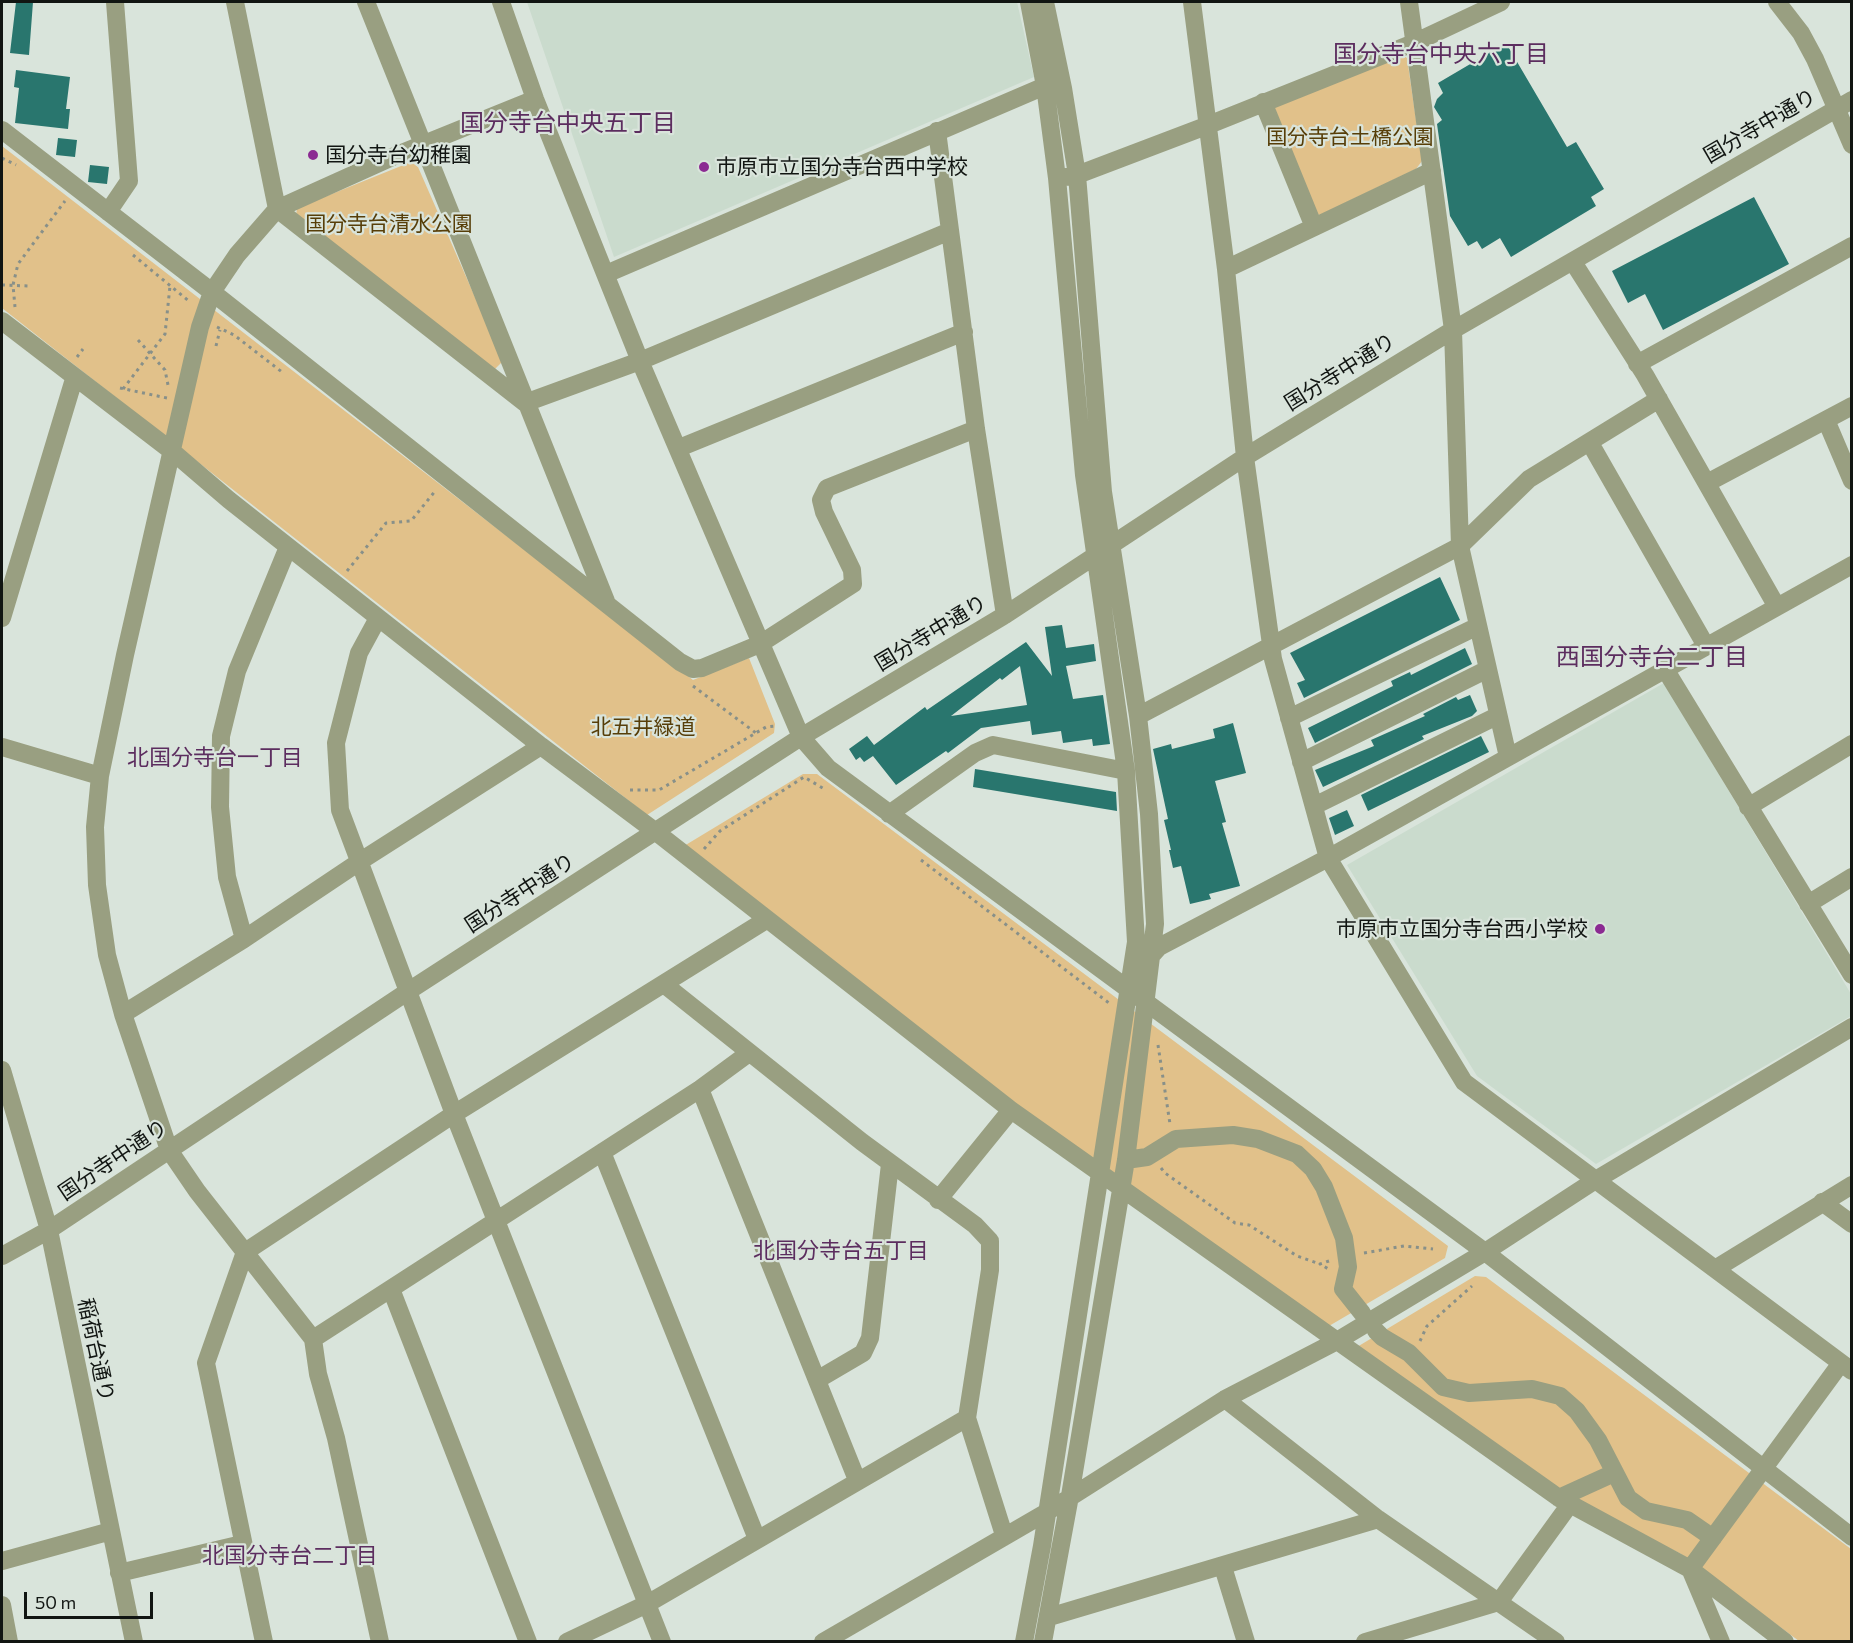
<!DOCTYPE html>
<html>
<head>
<meta charset="utf-8">
<style>
	body { margin:0 }
	#map { position:relative; width:1853px; height:1643px; overflow:hidden; background:#d9e4db; font-family:Commissioner,sans-serif }
	canvas { display:block }
	.frame { position:absolute; inset:0; border:3px solid #111512; pointer-events:none }
	.scale { position:absolute; left:24px; top:1592px; width:129px; height:27px; box-sizing:border-box; border:3px solid #111512; border-top:0; padding-left:8px; font-size:18px; line-height:21px; white-space:nowrap; color:#111512; -webkit-text-stroke:4px #d9e4db; paint-order:stroke }
</style>
</head>
<body>
<div id="map">
<canvas width="1853" height="1643"></canvas>
<div class="frame"></div>
<div class="scale">50 m</div>
</div>
<script>
const context = document.querySelector('canvas').getContext('2d');
context.lineJoin = 'round';
function fill(path, color) { context.fillStyle = color; context.fill(path, 'evenodd'); }
const shape = rows => new Path2D(rows.map(r => 'M' + r).join(''));
function trace(path, color, width, dash) { context.strokeStyle = color; context.lineWidth = width; context.lineCap = dash ? 'butt' : 'round'; context.setLineDash(dash || []); context.stroke(path); }
function drawText(font, color, halo, rows, align = 'center') {
  context.font = font + ' Commissioner,"Noto Sans JP",sans-serif'; context.lineWidth = 4.5; context.setLineDash([]); context.textBaseline = 'middle'; context.strokeStyle = halo; context.fillStyle = color; for (const [text, x, y, turn = 0] of rows) {
    context.save(); context.translate(x, y); context.rotate((+turn || 0) * Math.PI / 180); context.textAlign = isNaN(turn) ? turn : align; if (halo) context.strokeText(text, 0, 0); context.fillText(text, 0, 0); context.restore();
  }
}
const built = shape([
	[527,2,1017,2,1034,77,614,257],
	[1664,683,1851,994,1851,1016,1596,1164,1477,1076,1347,865]
]);
const green = shape([
	[1401,54,1407,58,1422,161,1416,169,1320,215,1313,213,1274,106],
	[2,146,693,680,749,658,775,724,774,733,647,815,2,308],
	[411,162,418,167,503,361,495,369,296,216,297,208],
	[803,774,817,774,1448,1246,1445,1258,1329,1326,1013,1102,684,846],
	[1475,1276,1486,1277,1851,1549,1851,1641,1799,1641,1681,1554,1575,1502,1357,1347]
]);
const building = shape([
	[16,2,33,2,29,55,10,53],
	[1506,43,1567,147,1576,142,1604,189,1591,197,1596,206,1511,257,1500,238,1482,249,1477,241,1468,246,1450,216,1437,124,1442,120,1434,107,1437,99,1443,93,1438,83],
	[16,70,70,77,66,109,70,109,68,129,15,123,19,88,14,87],
	[58,138,77,140,75,157,56,155],
	[90,165,109,167,107,184,88,182],
	[1754,197,1789,264,1663,330,1645,294,1628,303,1612,271],
	[1440,577,1460,620,1304,698,1297,683,1305,680,1290,653],
	[1062,625,1066,648,1094,644,1096,661,1066,666,1073,699,1103,695,1110,744,1093,746,1092,739,1063,743,1061,731,1032,735,1030,721,981,728,948,753,946,751,896,785,873,756,864,762,860,757,856,760,849,749,867,736,874,745,925,707,927,710,1026,642,1052,676,1045,627],
	[1020,666,1027,705,951,716,1000,678,1002,680],
	[1465,648,1472,664,1315,743,1308,728,1393,686,1391,681,1410,672,1411,675],
	[1470,695,1477,711,1472,716,1422,736,1424,739,1323,787,1315,770,1374,746,1371,740,1425,716,1423,714,1456,697,1458,700],
	[1233,723,1246,773,1215,781,1226,822,1222,823,1240,886,1209,894,1211,899,1190,904,1181,866,1173,868,1169,850,1171,850,1164,820,1168,819,1153,749,1171,744,1172,749,1215,738,1213,729],
	[1481,736,1489,752,1368,811,1361,795],
	[975,769,1116,792,1117,811,973,787],
	[1347,810,1354,826,1335,835,1329,818]
]);
const path = shape([
	[2,158,16,165],
	[133,255,190,302],
	[2,285,28,286],
	[15,307,13,285,18,264,65,201],
	[217,327,234,335,282,372],
	[138,340,165,370,168,385],
	[216,346,220,330],
	[77,357,83,349],
	[120,388,167,398],
	[123,389,165,334,170,286],
	[347,571,386,523,411,521,436,490],
	[693,686,756,733],
	[630,790,659,790,766,727,777,726],
	[704,849,720,831,804,777,826,790],
	[921,860,1109,1003],
	[1158,1045,1170,1124],
	[1161,1168,1165,1173,1235,1223,1249,1225,1297,1256,1320,1264],
	[1364,1253,1404,1246,1433,1249],
	[1329,1261,1320,1264,1330,1270],
	[1420,1341,1427,1326,1472,1286]
]);
const minor = shape([
	[235,2,277,209,525,403,640,361,950,231],
	[366,2,606,601],
	[501,2,535,99,640,361,801,737,828,768,1485,1252,1852,1537],
	[1192,2,1226,269,1245,457,1273,659,1328,858,1464,1082,1852,1371],
	[1409,2,1453,330,1460,546,1508,757],
	[1777,2,1801,33,1815,59,1852,145],
	[1263,102,1314,227],
	[2,130,212,292,680,662,693,669,702,668,760,644,853,584,852,570,824,512,821,500,827,488,976,429],
	[937,131,976,429,1005,615],
	[1066,177,1077,175,1206,126,1416,42,1501,2],
	[108,212,129,181,115,2],
	[1573,262,1645,375,1777,607],
	[1226,269,1432,171],
	[606,274,1045,86],
	[2,321,173,452,229,500,541,746,656,832,1011,1110,1559,1498,1690,1569,1785,1642],
	[1637,364,1852,246],
	[1826,420,1852,481],
	[1590,443,1706,646],
	[679,448,964,332],
	[1707,483,1852,406],
	[2,618,74,379],
	[378,618,359,653,336,743,340,810,454,1114,662,1642],
	[1665,669,1852,975],
	[1138,716,1460,546,1529,479,1659,399],
	[1289,718,1476,627],
	[2,747,100,776],
	[1301,762,1486,670],
	[1314,806,1497,716],
	[1748,807,1852,744],
	[889,814,975,753,993,745,1126,771],
	[1808,904,1852,877],
	[244,939,227,877,220,807,221,736,237,671,288,547],
	[1151,956,1159,947,1328,858,1852,565],
	[665,985,862,1142,975,1225,990,1241,990,1270,967,1418,1004,1535],
	[123,1014,244,939,359,862,541,746],
	[2,1070,49,1230,134,1642],
	[700,1089,857,1480],
	[602,1152,757,1539],
	[1126,1160,1147,1157,1176,1139,1233,1135,1258,1139,1297,1154,1313,1169,1324,1187,1344,1238,1348,1267,1343,1289,1362,1313],
	[938,1200,1011,1110],
	[1822,1202,1852,1224],
	[2,1256,49,1230,407,992,801,737,1005,615,1245,457,1453,330,1852,100],
	[1715,1269,1852,1185],
	[391,1289,528,1642],
	[1376,1331,1382,1337,1409,1353,1443,1387,1469,1393,1532,1389,1560,1396,1577,1411,1598,1440,1628,1498,1646,1511,1687,1520,1713,1538],
	[313,1339,700,1089,749,1053],
	[817,1380,863,1353,870,1338,890,1164],
	[1225,1399,1378,1519,1556,1642],
	[1559,1498,1614,1473],
	[2,1561,111,1531],
	[1223,1567,1246,1642],
	[1690,1569,1841,1363],
	[1691,1571,1721,1642],
	[119,1573,242,1544],
	[2,1605,9,1642],
	[1049,1617,1378,1519],
	[264,1642,206,1363,245,1252,454,1114,766,920],
	[380,1642,336,1438,318,1374,313,1339,197,1191,169,1150,123,1014,107,955,97,885,95,827,100,776,125,655,200,327,212,292,237,255,277,209,399,154,535,99],
	[567,1642,647,1604,967,1418],
	[823,1642,1047,1512,1225,1399,1337,1341,1485,1252,1594,1181,1852,1027],
	[1024,1642,1042,1546,1136,942,1126,771,1084,475,1057,178,1045,86,1029,2],
	[1043,1642,1070,1496,1126,1160,1155,924,1149,814,1138,716,1103,492,1077,175,1063,88,1045,2],
	[1365,1642,1499,1602,1570,1504]
]);
const markers = [
	[313,155,6,"#8b2a92"],
	[704,167,6,"#8b2a92"],
	[1600,929,6,"#8b2a92"]
];
const streetNames = [
	["国分寺中通り",1760,126,-30],
	["国分寺中通り",1340,372,-32],
	["国分寺中通り",931,633,-31],
	["国分寺中通り",520,893,-33],
	["国分寺中通り",113,1160,-34],
	["稲荷台通り",96,1350,78]
];
const parkNames = [
	["国分寺台土橋公園",1350,137],
	["国分寺台清水公園",389,224],
	["北五井緑道",643,727]
];
const poiNames = [
	["国分寺台幼稚園",325,155],
	["市原市立国分寺台西中学校",716,167],
	["市原市立国分寺台西小学校",1588,929,"right"]
];
const neighbourhoodNames = [
	["北国分寺台一丁目",215,758],
	["北国分寺台五丁目",841,1251],
	["北国分寺台二丁目",290,1556]
];
const quarterNames = [
	["国分寺台中央六丁目",1441,54],
	["国分寺台中央五丁目",568,123],
	["西国分寺台二丁目",1652,657]
];
fill(built, '#cadbcd');
fill(green, '#e1c18a');
fill(building, '#29766e');
trace(path, '#889089', 3, [3, 4.5]);
trace(minor, '#999f81', 18);
for (const [x, y, r, color] of markers) { const dot = new Path2D(); dot.arc(x, y, r, 0, 2 * Math.PI); context.fillStyle = color; context.fill(dot); trace(dot, '#d9e4db', 2); }
drawText('21px', '#111512', '#d9e4db', streetNames);
drawText('21px', '#573e08', '#d9e4db', parkNames);
drawText('21px', '#111512', '#d9e4db', poiNames, 'left');
drawText('22px', '#5c2d5f', '#d9e4db', neighbourhoodNames);
drawText('24px', '#5c2d5f', '#d9e4db', quarterNames);
</script>
</body>
</html>
